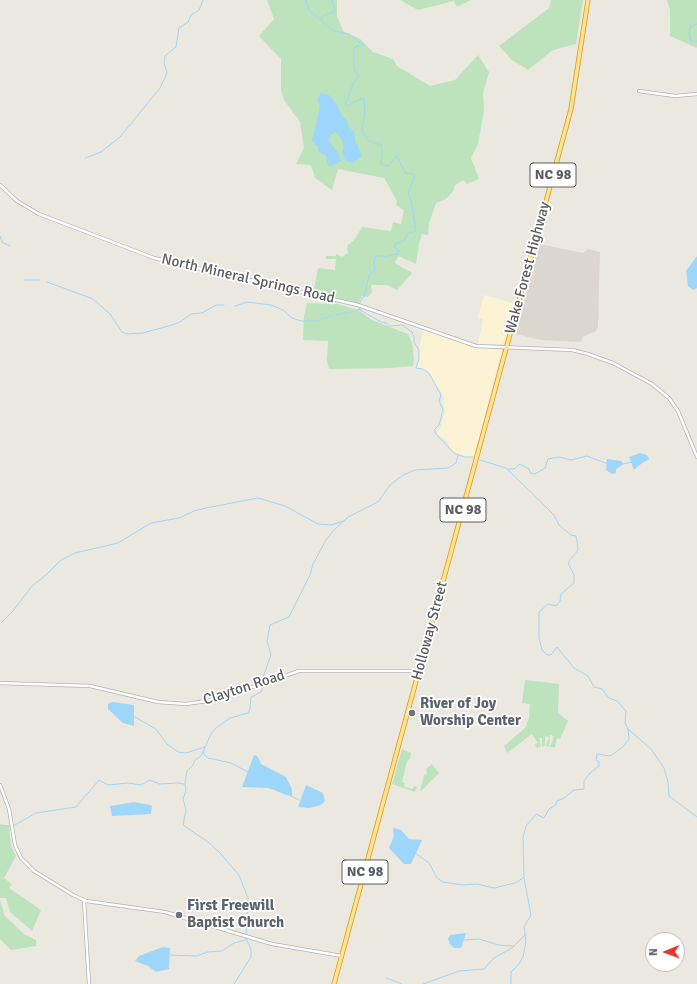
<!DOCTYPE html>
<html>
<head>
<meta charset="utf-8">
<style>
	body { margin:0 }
	#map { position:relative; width:697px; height:984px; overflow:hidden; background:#ebe8e0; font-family:Signika,sans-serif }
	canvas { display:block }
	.north { position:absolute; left:645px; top:932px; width:40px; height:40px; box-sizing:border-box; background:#fff; border:1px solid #bdbebf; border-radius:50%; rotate:269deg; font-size:11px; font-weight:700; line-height:16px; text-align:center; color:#595c60 }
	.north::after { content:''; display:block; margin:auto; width:14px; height:18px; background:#e3372e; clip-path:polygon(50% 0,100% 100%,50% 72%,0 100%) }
</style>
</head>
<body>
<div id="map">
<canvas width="697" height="984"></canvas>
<div class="north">N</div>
</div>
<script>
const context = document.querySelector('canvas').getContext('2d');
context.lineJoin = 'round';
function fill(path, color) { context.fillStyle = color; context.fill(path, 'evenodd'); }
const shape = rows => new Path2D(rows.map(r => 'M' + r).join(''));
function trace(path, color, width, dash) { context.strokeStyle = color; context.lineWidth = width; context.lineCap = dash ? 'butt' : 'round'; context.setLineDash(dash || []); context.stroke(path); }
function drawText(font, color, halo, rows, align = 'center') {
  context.font = font + ' Signika,sans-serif'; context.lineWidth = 3.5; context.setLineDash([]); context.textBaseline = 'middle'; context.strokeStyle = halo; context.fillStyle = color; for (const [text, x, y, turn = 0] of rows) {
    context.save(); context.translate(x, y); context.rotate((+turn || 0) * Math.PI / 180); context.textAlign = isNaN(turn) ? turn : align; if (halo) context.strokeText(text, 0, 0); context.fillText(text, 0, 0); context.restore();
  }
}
const commercial = shape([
	[484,295,516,304,503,344,478,344,483,319,478,318],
	[423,330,474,347,502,350,474,457,467,458,456,454,450,448,447,441,437,434,441,426,445,411,443,402,444,397,429,373,423,369,416,368,419,359,419,350]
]);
const education = shape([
	[539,244,583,253,588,249,600,252,598,327,596,331,583,337,581,342,541,340,516,334]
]);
const green = shape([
	[267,0,337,0,337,16,343,31,360,39,373,52,393,59,397,66,430,86,455,80,478,55,489,72,483,94,484,111,478,144,471,158,479,179,467,184,463,180,454,186,454,190,446,199,436,203,429,223,428,235,422,234,419,244,416,264,398,256,395,263,412,273,397,290,387,285,371,285,372,292,368,297,362,296,358,305,313,294,318,268,335,270,336,259,326,259,326,256,335,256,337,254,342,257,348,253,347,246,354,240,362,227,391,231,393,222,401,224,404,210,396,205,397,201,384,178,338,169,332,190,315,178,311,165,296,164,304,148,300,122,284,100,281,90,281,59,259,36,274,19],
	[400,0,471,0,457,7,454,1,418,10],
	[551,0,583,0,576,44,553,50,528,70,512,60,499,46,549,8],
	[667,0,697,0,697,48,670,36,670,10],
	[307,303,338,304,360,311,372,320,408,334,412,343,414,358,413,366,391,368,329,369,327,361,328,341,303,340,304,316],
	[525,680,559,684,558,713,568,721,560,739,557,738,555,747,550,747,554,736,550,735,549,747,546,746,549,737,545,736,545,746,542,747,542,738,539,738,541,746,537,748,535,744,538,743,532,734,507,753,504,746,525,728,529,718,530,704,522,703],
	[402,749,411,753,410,759,407,761,402,782,405,783,404,787,413,789,414,786,417,787,415,792,392,784],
	[432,764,439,773,420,792,424,775,427,774,426,769],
	[0,825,9,825,11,846,16,856,4,878,12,884,9,888,41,910,32,931,10,912,6,898,0,898],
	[0,900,5,916,24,934,36,940,36,946,11,950,0,939]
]);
const water = shape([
	[321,93,329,95,335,101,342,116,348,121,348,126,355,133,355,140,362,156,353,163,346,161,342,153,344,147,341,138,335,132,330,136,329,141,339,154,341,161,332,166,328,166,326,156,318,151,318,147,312,141,320,106,317,100],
	[697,256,697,288,693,290,688,286,686,271],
	[640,453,647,455,649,459,638,466,634,470,629,457],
	[607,459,621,461,624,464,616,469,616,473,612,474,606,470],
	[112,702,134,705,134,726,123,723,108,709,108,704],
	[254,755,258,757,261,764,286,777,292,789,292,796,286,795,269,788,242,787],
	[306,785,323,793,325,801,321,805,309,808,298,807],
	[134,802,150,805,152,806,151,814,112,816,110,806],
	[394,828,401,830,409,839,422,840,411,864,404,864,389,848,394,836,393,830],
	[466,933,461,948,454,948,450,944,448,939,450,935],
	[163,947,170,948,169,969,156,972,148,966,135,961,139,956]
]);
const stream = shape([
	[306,0,309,10,321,20],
	[332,0,335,11,321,17,323,23,334,31,349,34,363,45,362,47,357,46,354,48,354,69,358,77,353,84,345,105,349,106,352,103,364,98,365,112,362,130,369,141,381,145,382,152,381,164,384,166,388,166,397,156,405,173,413,174,415,177,408,192,411,200,416,231,407,234,405,240,395,244,394,247,399,251,398,254,388,256,376,256,374,260,375,270,369,276,364,296,359,304,360,310,381,322,386,323,390,326,402,325,412,332,414,337,414,342,419,350,419,359,416,368,423,369,429,373,441,395,439,401,443,410,439,425,435,429,435,433,454,453,465,457,473,457],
	[697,24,690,27,689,34,691,41,697,41],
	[85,158,101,152,120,137,160,88,167,73,164,63,165,56,176,47,179,28,188,22,191,15,199,10,203,0],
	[0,236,2,242,10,246],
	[25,280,39,280],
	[47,282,93,299,110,314,122,332,128,334,143,333,172,325,180,322,191,314,202,313,216,305,224,305],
	[235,306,247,302,271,305,283,310,292,318,301,321,316,321,331,316],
	[336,315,351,312,360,309],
	[480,460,506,468,554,515,559,525,571,535,576,536,577,541,578,550,568,563,574,575,574,583,561,594,560,601,556,606,548,604,539,612,539,638,542,650,547,655,551,655,557,647,574,668,588,676,594,687,602,689,609,698,617,701,626,711,625,723,628,729,651,749,664,768,668,782,669,796,697,817],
	[623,464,632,462],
	[507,469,514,469,520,464,529,469,530,473,535,474,545,468,548,459,559,457,571,460,587,456,608,464],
	[1,623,13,611,32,586,46,575,61,560,75,553,118,543,151,523,179,518,194,511,206,508,258,498,285,506,318,524,331,525,344,521],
	[262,680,271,655,267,641,270,625,289,617,310,575,313,564,326,540,333,531,348,517,378,502,390,485,403,475,415,470,448,468,456,463,458,455],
	[135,717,156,729,167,744,178,752,186,753,205,747],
	[204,751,204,754,208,758,231,763,248,772],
	[291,796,299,800],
	[0,825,10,826],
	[13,826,36,813,76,807,99,780,108,785,128,783,141,785,150,780,159,784,178,783,184,784],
	[415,853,429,863,437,878,443,882,463,885,477,884,494,888,515,883,523,878],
	[463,940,479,939,499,945,514,946],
	[169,955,197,956,207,952,222,951,234,943,246,940],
	[386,978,402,984],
	[234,984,251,957,251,950,246,938,248,898,239,875,220,853,208,842,183,825,186,810,183,799,186,790,185,784,187,771,193,765,195,760,201,756,211,734,216,728,230,718,248,713,250,709,251,697,261,692,263,687],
	[423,984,459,971,484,969,494,958,512,948,525,935],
	[511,984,511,972,519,964,523,957,526,942,524,927,531,915,524,878,523,838,526,826,536,814,544,818,549,809,556,805,557,801,564,798,574,790,584,789,584,781,590,773,599,766,599,762,596,760,597,754,610,756,623,747,629,739,628,729]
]);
const tertiary = shape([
	[639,91,675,96,697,94],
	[0,185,17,201,39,214,154,258,358,305,476,346,572,350,588,354,613,363,652,384,669,398,678,411,697,457],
	[0,683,90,686,158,702,186,704,214,700,299,671,419,671],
	[0,785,9,809,15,845,21,858,34,871,73,895,86,901,165,912,272,944,342,956],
	[84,900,89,984]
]);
const trunk = shape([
	[334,984,571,109,588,0]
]);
const markers = [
	[412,713,4,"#6b7280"],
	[179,915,4,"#6b7280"]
];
const shields = [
	[553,175,46],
	[463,510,46],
	[365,872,46]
];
const shieldNames = [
	["NC 98",553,175],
	["NC 98",463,510],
	["NC 98",365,872]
];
const streetNames = [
	["Wake Forest Highway",528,268,-75],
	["North Mineral Springs Road",248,279,13],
	["Holloway Street",430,631,-75],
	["Clayton Road",244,688,-18]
];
const worshipNames = [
	["River of Joy",420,704],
	["Worship Center",420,721],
	["First Freewill",187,906],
	["Baptist Church",187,923]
];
fill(commercial, '#fcf2d4');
fill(education, '#dbd7ce');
fill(green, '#bde3bc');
fill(water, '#9fd6fc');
trace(stream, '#9fd6fc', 1);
trace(tertiary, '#b1b3b7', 4);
trace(trunk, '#e49807', 5);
trace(tertiary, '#fff', 2.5);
trace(trunk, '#fae296', 3.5);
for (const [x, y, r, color] of markers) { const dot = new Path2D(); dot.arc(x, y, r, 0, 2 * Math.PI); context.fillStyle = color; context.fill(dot); trace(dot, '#fff', 1.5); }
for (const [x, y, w] of shields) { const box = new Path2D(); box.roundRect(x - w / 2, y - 12, w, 24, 3); context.fillStyle = '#fff'; context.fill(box); trace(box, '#595c60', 1); }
drawText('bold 14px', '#595c60', null, shieldNames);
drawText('15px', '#595c60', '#fff', streetNames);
drawText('bold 15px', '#5b616d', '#fff', worshipNames, 'left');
</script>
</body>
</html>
